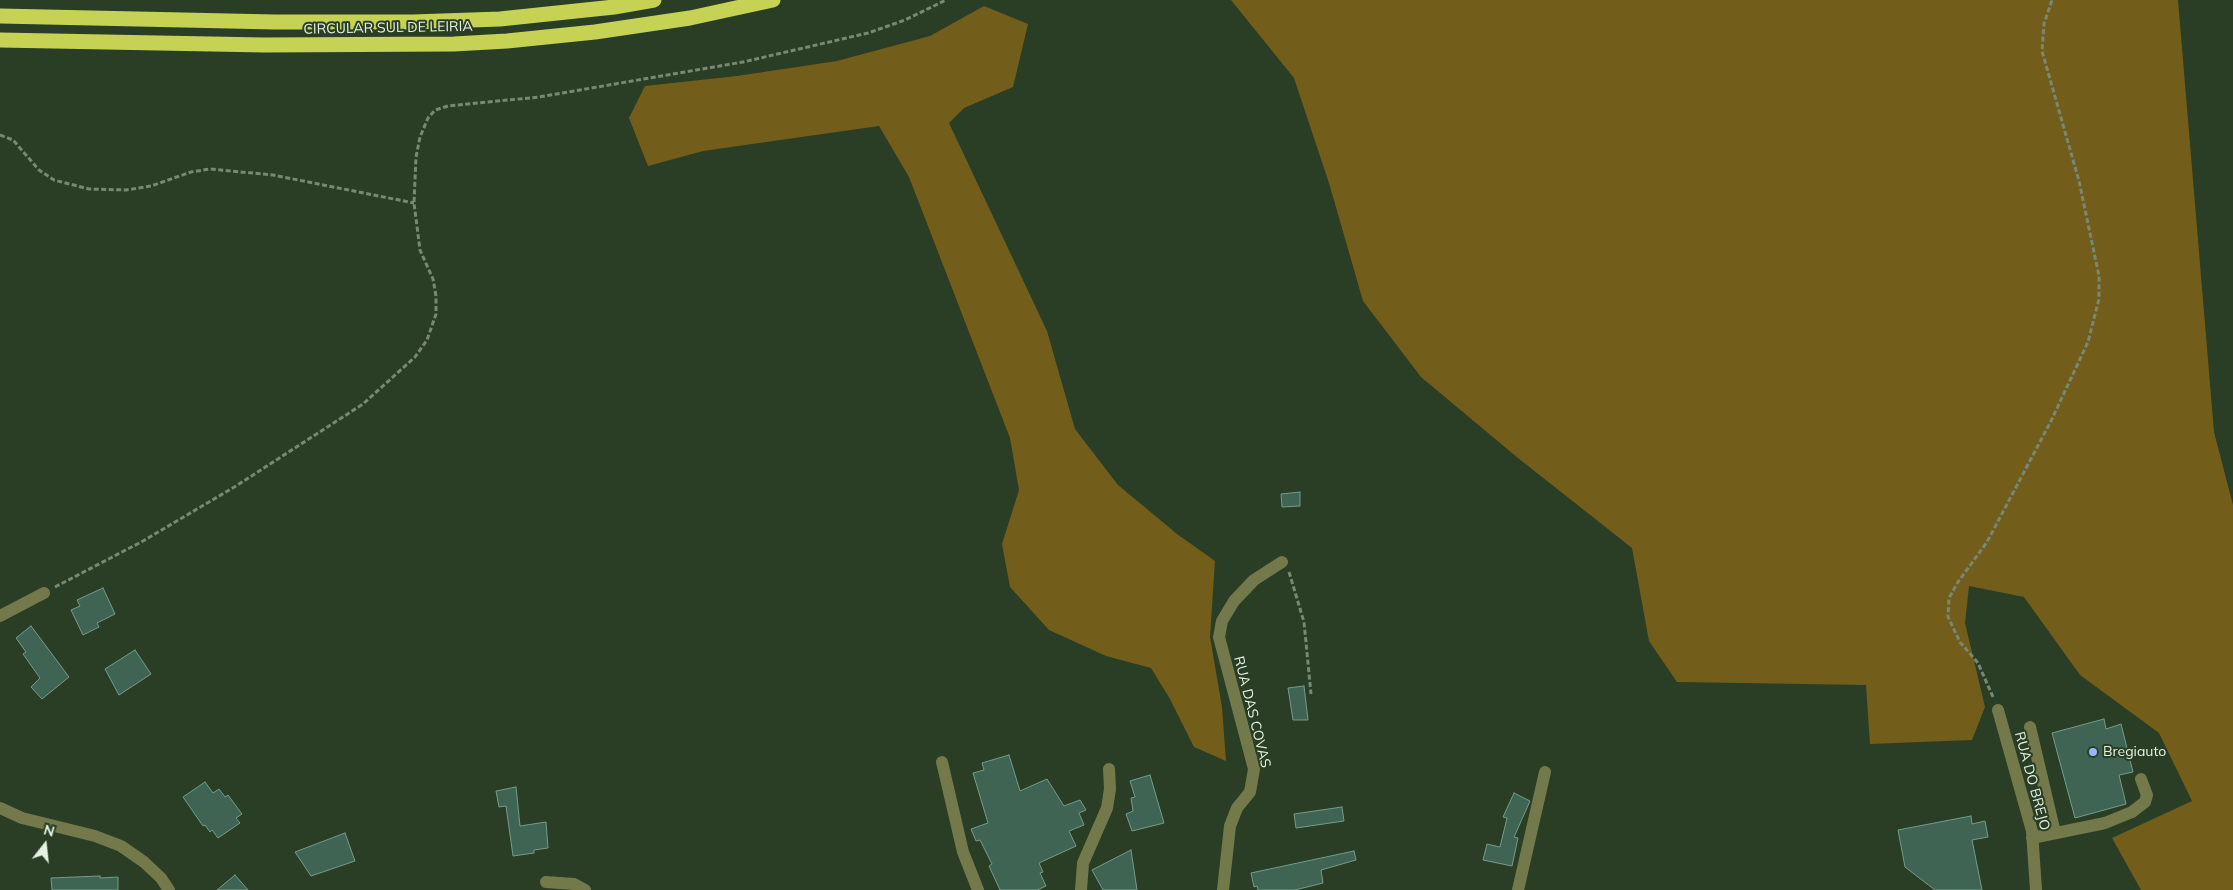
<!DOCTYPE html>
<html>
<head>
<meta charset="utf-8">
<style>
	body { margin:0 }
	#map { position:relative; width:2233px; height:890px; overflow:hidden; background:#293e25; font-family:Mulish,sans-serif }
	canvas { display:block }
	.north { position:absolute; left:20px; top:820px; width:50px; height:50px; -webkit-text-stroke:4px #293e25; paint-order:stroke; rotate:16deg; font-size:14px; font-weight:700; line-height:20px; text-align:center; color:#e5f2e2 }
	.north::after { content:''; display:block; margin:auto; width:18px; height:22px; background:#e5f2e2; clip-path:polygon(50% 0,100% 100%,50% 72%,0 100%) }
</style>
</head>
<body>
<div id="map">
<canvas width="2233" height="890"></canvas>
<div class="north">N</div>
</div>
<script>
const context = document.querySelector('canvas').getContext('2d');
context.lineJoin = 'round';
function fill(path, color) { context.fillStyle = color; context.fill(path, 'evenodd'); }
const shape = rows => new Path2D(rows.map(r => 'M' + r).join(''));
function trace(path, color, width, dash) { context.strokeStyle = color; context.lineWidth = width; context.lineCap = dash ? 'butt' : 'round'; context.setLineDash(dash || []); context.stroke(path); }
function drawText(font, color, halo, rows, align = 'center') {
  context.font = font + ' Mulish,sans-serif'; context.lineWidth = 4; context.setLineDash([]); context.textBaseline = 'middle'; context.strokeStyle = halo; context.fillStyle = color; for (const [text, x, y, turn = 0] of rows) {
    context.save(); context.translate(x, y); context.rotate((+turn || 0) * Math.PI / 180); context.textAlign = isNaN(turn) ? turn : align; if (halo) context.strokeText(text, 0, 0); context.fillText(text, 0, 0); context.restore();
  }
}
const green = shape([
	[1231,0,2178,0,2214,432,2233,505,2233,890,2141,890,2112,838,2192,801,2159,733,2080,675,2024,597,1969,586,1965,623,1985,707,1972,740,1870,744,1866,685,1677,682,1649,641,1632,548,1518,458,1421,377,1363,301,1329,183,1294,78],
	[984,6,1028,24,1013,87,964,108,949,123,1047,331,1075,429,1118,485,1177,534,1215,561,1210,637,1222,707,1226,761,1194,747,1170,699,1151,668,1106,656,1049,630,1010,587,1002,544,1019,490,1010,438,909,177,879,126,703,151,648,166,629,118,645,86,737,76,837,61,930,36]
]);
const building = shape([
	[1300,492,1300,506,1282,507,1281,494,1300,492],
	[103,588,115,614,97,623,99,627,83,635,71,610,80,606,77,600,103,588],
	[31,626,69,677,42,699,31,687,40,678,23,654,26,652,16,638,31,626],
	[135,650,151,674,119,695,105,669,135,650],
	[1304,686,1308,720,1293,720,1288,688,1304,686],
	[2104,719,2106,729,2121,724,2133,772,2119,775,2126,804,2075,818,2052,733,2104,719],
	[1009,755,1020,791,1047,779,1064,806,1080,800,1086,810,1079,813,1084,825,1069,831,1076,846,1039,863,1043,872,1040,873,1046,886,1037,890,1000,890,989,866,992,864,980,840,976,841,971,829,988,823,973,773,984,770,982,763,1009,755],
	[1150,775,1164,823,1132,831,1126,814,1133,811,1131,798,1135,797,1130,781,1150,775],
	[205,782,213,793,219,789,225,797,228,795,242,814,236,818,240,823,218,838,212,830,210,832,205,825,203,826,183,797,205,782],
	[516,787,520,826,546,822,548,848,534,850,534,853,513,856,506,806,499,807,496,791,516,787],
	[1514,793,1530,801,1514,837,1518,838,1512,866,1483,860,1487,844,1500,847,1507,818,1503,817,1514,793],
	[1342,807,1344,821,1296,828,1294,814,1342,807],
	[1971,816,1972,824,1985,821,1988,837,1972,840,1982,890,1935,890,1905,867,1898,830,1971,816],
	[345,833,355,861,311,876,295,852,345,833],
	[1131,850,1137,890,1103,890,1092,870,1131,850],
	[1354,851,1356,860,1321,870,1323,883,1295,890,1258,890,1257,886,1254,887,1251,873,1354,851],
	[235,875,248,890,217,890,235,875],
	[100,876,100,878,118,877,118,890,52,890,51,878,100,876]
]);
const path = shape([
	[0,135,13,140,39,170,54,180,89,189,126,190,151,186,191,172,210,169,273,175,414,203],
	[1289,572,1304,622,1311,694],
	[55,587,143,541,236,486,363,404,415,357,427,340,436,314,436,296,433,279,420,250,414,203,416,157,420,137,428,118,435,110,448,106,539,97,743,62,868,33,905,20,946,0],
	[1993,697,1978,663,1960,642,1948,617,1949,598,1958,582,1987,542,2051,421,2088,342,2099,299,2099,276,2079,181,2042,51,2044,24,2052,0]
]);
const minor = shape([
	[0,616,44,593],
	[1998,710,2032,831,2036,890],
	[2030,727,2055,833],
	[942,762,963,852,978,890],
	[0,808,22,818,95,836,121,846,144,862,161,878,169,890],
	[2032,838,2105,823,2132,812,2145,802,2147,795,2141,779],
	[546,882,574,884,585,890],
	[1081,890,1083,863,1107,808,1110,789,1109,769],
	[1223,890,1230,826,1237,808,1250,792,1254,769,1219,637,1222,621,1234,601,1254,580,1282,562],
	[1518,890,1545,772]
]);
const highway = shape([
	[0,16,275,22,413,22,500,19,614,7,654,0],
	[0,40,264,45,454,44,507,41,595,32,690,18,773,0]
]);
const markers = [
	[2093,752,5,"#97b6fd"]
];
const streetNames = [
	["CIRCULAR SUL DE LEIRIA",388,28,-1],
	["RUA DAS COVAS",1252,712,76],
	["RUA DO BREJO",2032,781,75]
];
const poiNames = [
	["Bregiauto",2103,752]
];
fill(green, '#735d1b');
fill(building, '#3f6454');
trace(building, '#759c8a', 1);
trace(path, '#778873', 3, [5, 2.5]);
trace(minor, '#73794a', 12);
trace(highway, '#c5d254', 15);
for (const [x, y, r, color] of markers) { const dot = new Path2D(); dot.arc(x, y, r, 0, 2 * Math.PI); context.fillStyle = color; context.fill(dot); trace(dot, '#293e25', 2); }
drawText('14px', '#e5f2e2', '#293e25', streetNames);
drawText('14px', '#e5f2e2', '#293e25', poiNames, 'left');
</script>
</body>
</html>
